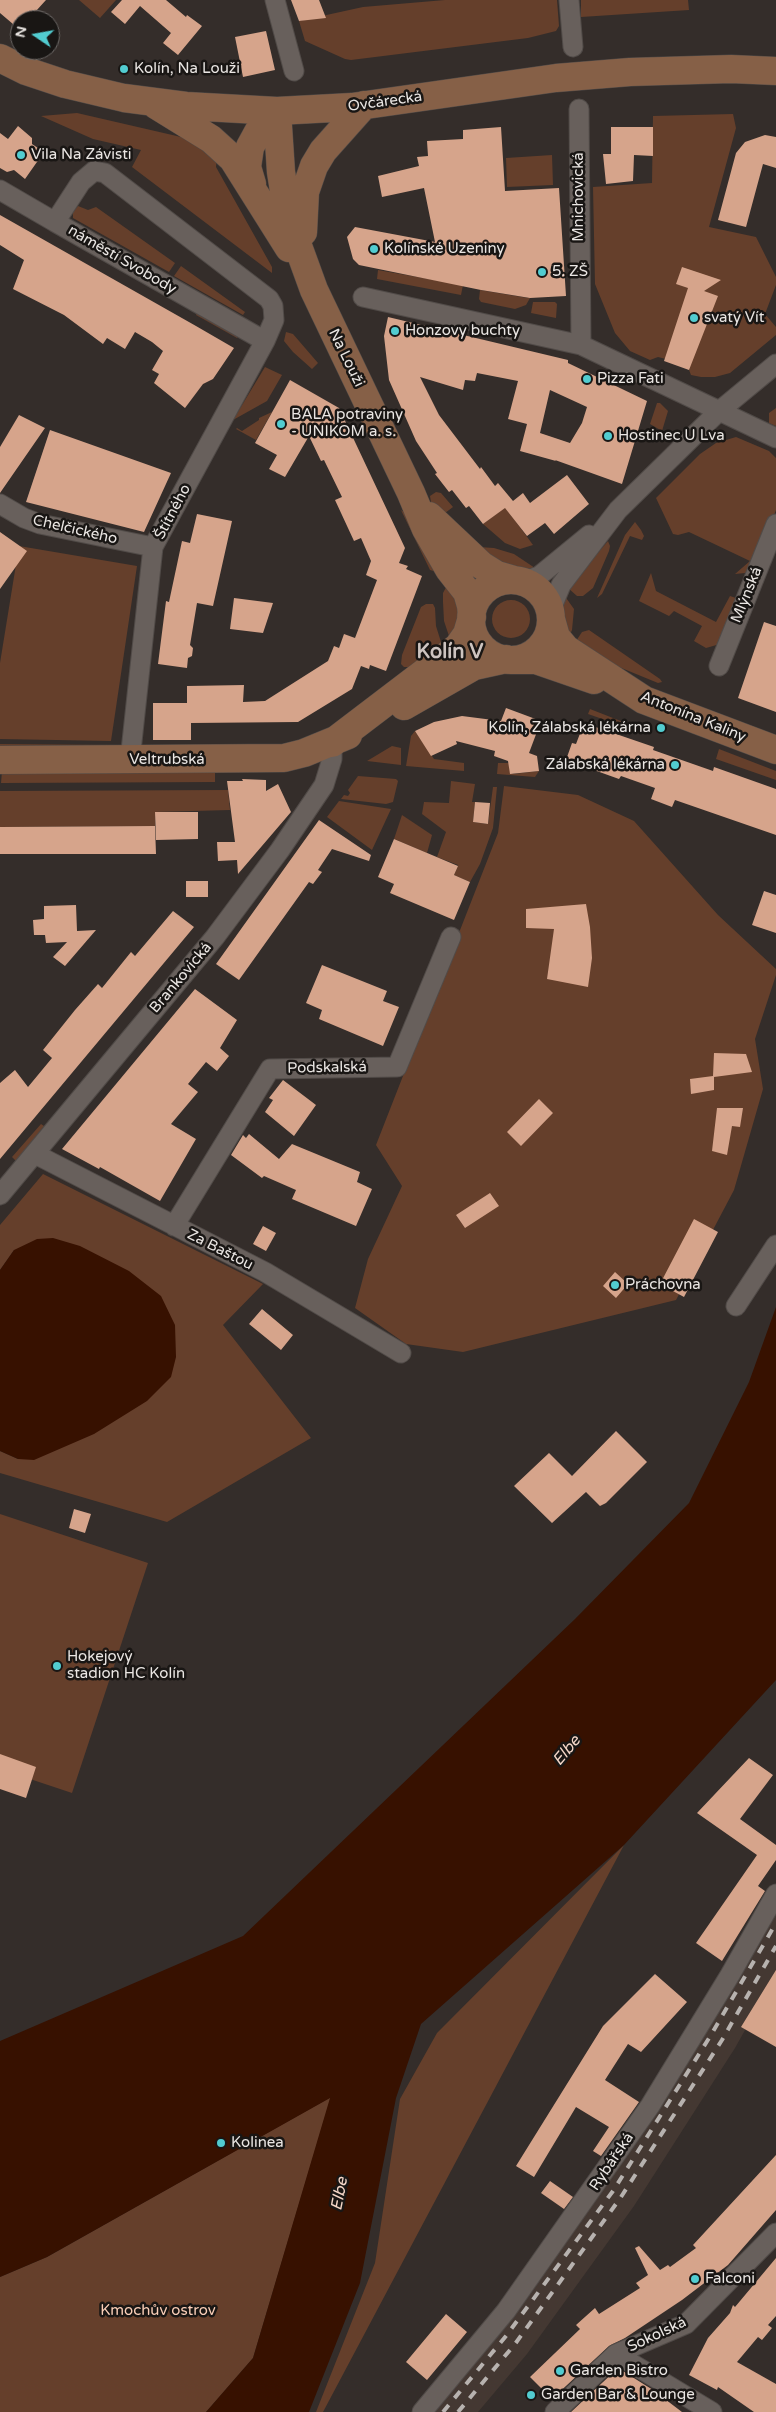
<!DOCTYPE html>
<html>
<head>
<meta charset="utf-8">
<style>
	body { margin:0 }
	#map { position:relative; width:776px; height:2412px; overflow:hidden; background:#342d2a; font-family:"Varela Round",sans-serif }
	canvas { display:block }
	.north { position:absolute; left:10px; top:10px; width:50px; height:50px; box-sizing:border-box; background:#191614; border:1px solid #6d6967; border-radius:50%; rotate:282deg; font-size:14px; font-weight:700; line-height:20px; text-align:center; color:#eae6e3 }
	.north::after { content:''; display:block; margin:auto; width:18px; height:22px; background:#52ccd0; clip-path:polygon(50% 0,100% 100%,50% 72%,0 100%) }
</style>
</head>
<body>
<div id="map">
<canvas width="776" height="2412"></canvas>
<div class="north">N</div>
</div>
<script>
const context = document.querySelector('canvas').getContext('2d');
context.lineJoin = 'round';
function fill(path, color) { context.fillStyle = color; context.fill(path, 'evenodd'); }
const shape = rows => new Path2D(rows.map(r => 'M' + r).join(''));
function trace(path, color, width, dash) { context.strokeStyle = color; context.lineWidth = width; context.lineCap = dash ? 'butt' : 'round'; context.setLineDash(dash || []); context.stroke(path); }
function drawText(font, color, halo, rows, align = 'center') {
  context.font = font + ' "Varela Round",sans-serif'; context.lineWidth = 5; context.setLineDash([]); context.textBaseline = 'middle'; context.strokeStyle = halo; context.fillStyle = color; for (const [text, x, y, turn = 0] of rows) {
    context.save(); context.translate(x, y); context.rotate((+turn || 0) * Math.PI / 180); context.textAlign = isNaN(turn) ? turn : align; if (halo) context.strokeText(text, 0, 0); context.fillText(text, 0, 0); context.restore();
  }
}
const built = shape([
	[776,1898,776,1975,735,2048,634,2206,527,2354,478,2412,420,2412,547,2253]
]);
const green = shape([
	[79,0,116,0,100,18],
	[445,0,557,0,559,26,556,31,528,38,351,60,345,59,305,41,299,21,363,7],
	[581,0,688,0,689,10,581,17],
	[77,113,181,137,217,155,216,167,272,267,272,273,132,167,141,150,93,139,41,116],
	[733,114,736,128,709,227,756,237,776,277,776,285,765,314,776,327,776,335,730,373,715,377,701,377,691,375,689,370,690,365,658,357,650,360,630,351,615,333,595,284,593,187,652,183,653,116],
	[552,155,553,185,507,187,506,158],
	[78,206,88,210,96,207,175,263,169,272,73,218,73,212],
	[181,266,245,312,243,315,174,276],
	[378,270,463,285,461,295,377,279],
	[480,290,528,298,530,296,530,298,526,305,515,309,481,302,479,299],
	[533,302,555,302,557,304,556,318,531,313],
	[197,312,238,336,237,338,196,315],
	[286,332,293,334,318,363,312,369,293,352,284,341],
	[265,367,282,375,267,401,233,420],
	[657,403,660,403,668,411,662,431,650,424],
	[776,408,776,426,769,423,769,413],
	[272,412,256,440,236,429,237,428,242,431,259,420,259,418],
	[736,437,769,451,776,458,776,510,753,569,745,573,735,574,750,561,689,532,678,535,673,534,656,498,700,454,716,443],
	[436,492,441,493,453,507,441,516,431,502,430,496],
	[505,507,525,534,533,545,520,549,505,543,483,524],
	[401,510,409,516,437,572,430,570],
	[635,522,641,530,644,536,642,540,630,536,602,594,597,598,625,535],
	[608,541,610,546,609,551,593,588,583,596,577,596,568,588],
	[19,546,137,566,111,741,0,739,0,663],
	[479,547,494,548,514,554,535,568,516,572],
	[651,573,656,591,716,622,730,596,736,598,736,607,720,644,706,648,694,641,702,626,674,611,669,616,639,601],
	[450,580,463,616,449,636,444,621,443,602,443,593],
	[564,595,574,609,572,630,568,639,561,611],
	'492 619a19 19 0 1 1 38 0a19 19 0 1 1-38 0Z',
	[426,604,433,604,435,608,436,626,441,642,409,667,404,667,401,664,402,655,421,607],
	[589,630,660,679,662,682,658,683,619,667,604,664,574,644,582,632],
	[590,709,636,727,637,731,588,714],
	[415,731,434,759,464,763,464,771,406,766,411,736],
	[0,744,120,745,120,749,0,749],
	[392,746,401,748,401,765,367,761],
	[719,749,776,771,776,780,716,759],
	[498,763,509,763,510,772,513,774,539,771,535,777,497,774],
	[2,771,215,771,215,782,1,783],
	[358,776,396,779,398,781,393,802,386,804,341,799,344,795,348,796,350,793,348,790],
	[451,781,475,784,472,802,475,802,473,822,488,824,493,787,497,787,493,828,480,864,470,882,454,875,458,865,437,857,446,832,422,814,424,802,449,803],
	[504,786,578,795,634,821,718,915,776,969,776,975,755,1039,763,1089,734,1190,676,1300,463,1352,406,1344,355,1308,368,1259,402,1186,376,1145,498,833],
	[228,790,230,810,155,812,155,826,0,827,0,791],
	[339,801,391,809,372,850,327,817],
	[402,815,432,835,427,853,394,839],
	[41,1124,44,1126,16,1161,12,1157],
	[43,1174,263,1284,223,1325,311,1438,167,1522,0,1473,0,1451,18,1459,14,1250,0,1270,0,1225],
	[0,1514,148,1563,72,1793,0,1769],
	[624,1845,323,2412,316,2412,375,2263,400,2099,437,2033],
	[331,2097,253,2358,206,2412,0,2412,0,2277,47,2257]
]);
const water = shape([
	[53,1238,80,1246,129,1271,161,1296,175,1325,176,1357,171,1377,147,1401,94,1434,34,1460,18,1459,0,1451,0,1270,14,1250,37,1239],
	[776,1307,776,1680,624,1845,421,2024,396,2098,360,2283,309,2412,206,2412,253,2358,330,2098,47,2257,0,2277,0,2041,243,1936,575,1619,689,1503,749,1382]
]);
const building = shape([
	[0,0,46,0,36,11,47,20,20,20,20,30,0,13],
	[122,0,166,0,186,17,187,15,202,26,178,55,163,43,171,33,140,6,125,24,111,12],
	[291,0,319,0,326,18,299,21],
	[266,31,275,70,243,77,235,37],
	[18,126,32,138,32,144,44,152,25,179,14,170,7,172,0,168,0,133,8,139],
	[501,127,505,191,559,188,566,296,530,298,481,290,359,265,353,259,347,237,355,227,435,242,424,188,382,197,378,176,419,166,417,157,428,156,427,141,463,139,463,130],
	[611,127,653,127,653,156,634,155,633,181,606,184,603,154,611,154],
	[765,135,776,137,776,168,763,164,746,227,718,220,736,153,745,142],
	[0,215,196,326,234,348,213,379,203,384,185,408,154,383,159,374,152,370,163,351,152,342,135,332,125,349,107,338,103,344,64,315,13,289,24,260,0,245],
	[682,267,721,280,704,291,718,296,689,370,664,361,688,288,676,284],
	[388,317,568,360,568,363,647,401,622,484,555,460,556,461,520,451,527,424,508,419,518,381,477,373,475,381,465,380,463,390,420,377,439,415,480,469,481,467,495,486,498,483,513,501,523,493,530,503,567,475,589,504,554,534,545,523,527,536,505,508,483,524,469,506,466,508,452,490,449,492,435,474,437,473,416,441,389,380,384,336],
	[550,390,587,407,582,423,570,443,540,433],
	[290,380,339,408,405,548,399,563,408,566,406,569,422,576,386,671,370,665,369,669,361,666,352,689,298,722,191,723,191,740,153,740,153,703,187,703,187,686,244,685,243,702,265,701,328,661,334,646,339,648,344,634,355,638,377,580,366,575,371,561,361,538,354,541,335,500,342,497,324,460,321,461,309,436,285,477,269,469,277,455,255,443],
	[19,415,45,428,0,493,0,447],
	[50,430,171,473,144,532,26,502],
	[197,514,232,521,213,606,197,603,190,645,193,648,192,656,188,658,187,668,158,664,166,601,169,602,182,541,190,543],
	[0,532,27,551,0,589],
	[234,598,273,603,263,633,230,629],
	[764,622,776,626,776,712,738,698],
	[506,708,541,721,529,753,537,756,539,771,510,774,508,761,494,756,495,751,456,741,457,744,431,756,415,731,434,722,462,716,501,721],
	[584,723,654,747,653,750,713,771,714,767,776,789,776,835,675,800,672,807,651,799,655,788,621,776,619,779,566,760,572,743,576,744],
	[242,779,266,780,266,791,278,784,291,812,238,874,237,860,218,861,217,842,235,842,227,781,243,781],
	[475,802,490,803,488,824,473,822],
	[155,812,198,812,198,839,156,840],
	[319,820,371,855,369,861,332,849,318,870,322,872,313,884,309,882,239,980,216,964],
	[155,826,156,854,0,854,0,827],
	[394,839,458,866,454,875,470,882,454,920,390,893,394,884,378,877],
	[186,881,208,881,208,897,186,897],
	[764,891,776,895,776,933,752,925],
	[586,904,590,927,592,958,588,987,547,979,554,929,526,928,526,909],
	[76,905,77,931,96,930,65,966,53,957,67,942,46,943,45,935,34,935,33,920,44,919,44,906],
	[173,911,194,927,0,1159,0,1083,15,1070,28,1087,52,1058,43,1050,75,1010,98,984,102,988,131,952,135,956],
	[322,965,387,991,383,1001,399,1007,383,1046,319,1019,322,1010,306,1003],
	[195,989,237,1020,220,1048,229,1056,217,1071,206,1062,188,1084,198,1092,171,1124,196,1139,160,1201,100,1167,99,1169,62,1149],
	[714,1053,746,1054,752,1072,714,1077,714,1090,691,1094,690,1079,713,1076],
	[283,1080,316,1105,294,1136,265,1112,273,1100,269,1098],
	[539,1099,553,1113,521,1146,507,1132],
	[717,1108,743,1108,740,1127,732,1126,727,1155,712,1151],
	[249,1134,279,1159,292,1144,360,1172,357,1182,372,1189,356,1226,292,1199,296,1190,264,1176,262,1178,231,1155,243,1135,246,1138],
	[490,1193,499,1206,465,1228,456,1215],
	[694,1219,718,1232,684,1297,660,1284],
	[263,1226,276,1233,266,1251,253,1244],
	[615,1272,628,1284,616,1298,603,1286],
	[262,1309,293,1335,281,1350,249,1324],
	[616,1431,647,1462,606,1503,600,1506,586,1492,552,1523,514,1486,549,1453,572,1476],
	[74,1509,91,1514,85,1533,69,1528],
	[0,1754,36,1767,26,1798,0,1789],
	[749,1758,773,1775,740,1819,776,1845,776,1860,758,1886,765,1891,722,1961,696,1943,757,1855,697,1813],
	[776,1970,776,2047,741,2027],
	[655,1974,687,2002,641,2052,628,2044,605,2080,639,2102,601,2156,593,2151,609,2127,576,2107,534,2177,516,2166,603,2026],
	[776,2155,776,2210,728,2265,682,2300,625,2338,609,2346,552,2399,530,2377,580,2329,576,2325,595,2308,599,2314,640,2288,636,2283,648,2275,635,2248,639,2246,660,2270,668,2265,670,2267,696,2248,693,2245],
	[550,2181,573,2197,564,2209,541,2193],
	[776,2258,776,2316,768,2325,772,2328,762,2340,758,2337,737,2362,776,2384,776,2412,754,2412,718,2387,717,2390,689,2375,708,2338,730,2313,733,2305,735,2307],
	[446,2314,467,2332,427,2380,406,2362],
	[618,2368,653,2390,682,2412,571,2412]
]);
const street = shape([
	[275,0,294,71],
	[569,0,573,47],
	[579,109,581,345],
	[94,171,105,173,269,299,273,306,274,320,265,341,55,222,81,182,94,171],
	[0,190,55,222],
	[363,297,581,345,776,438],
	[0,504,24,518,40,524,153,547],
	[514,580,528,580,539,576,589,535],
	[551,619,552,607,561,585,618,510,718,412,776,364],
	[719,666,776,524],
	[130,760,153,547,265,341],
	[35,1154,265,1272,401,1353],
	[0,1195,215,937,280,850,324,785,332,759,332,743],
	[174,1226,270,1069,397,1067,451,937],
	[736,1306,776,1245],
	[616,2354,712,2412],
	[422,2412,506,2311,650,2106,730,1975,776,1894],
	[555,2412,616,2354,686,2324,776,2233]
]);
const secondary = shape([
	[0,58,26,71,65,84,124,98,186,106,277,111,352,107,556,78,630,72,731,69,776,71],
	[156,105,211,139,233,159,289,248],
	[277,111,281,172,285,197,298,246,314,290,411,493,426,529,449,569,467,592,471,606,472,617,467,634,458,647,332,743],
	[252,184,247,167,250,147,262,125,277,111],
	[303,232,305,192,314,166,323,151,364,105],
	[429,516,481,565,497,575,514,580],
	'471 620a40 40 0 1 1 80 0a40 40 0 1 1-80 0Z',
	[551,619,556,637,566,649,644,700,776,750],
	[513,660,536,660,594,680],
	[404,706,474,666,506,659],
	[0,760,284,758,304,753,348,735]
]);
const rail = shape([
	[443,2412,506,2336,613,2191,711,2035,776,1923],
	[458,2412,515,2344,621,2197,722,2040,776,1946]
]);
const markers = [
	[124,69,5,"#52ccd0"],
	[21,155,5,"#52ccd0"],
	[374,249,5,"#52ccd0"],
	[542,272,5,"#52ccd0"],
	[694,318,5,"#52ccd0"],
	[395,331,5,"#52ccd0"],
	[587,379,5,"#52ccd0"],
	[281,424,5,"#52ccd0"],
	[608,436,5,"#52ccd0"],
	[661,728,5,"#52ccd0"],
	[675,765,5,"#52ccd0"],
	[615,1285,5,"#52ccd0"],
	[57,1666,5,"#52ccd0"],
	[221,2143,5,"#52ccd0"],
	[695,2279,5,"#52ccd0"],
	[560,2371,5,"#52ccd0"],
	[531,2395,5,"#52ccd0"]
];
const poiNames = [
	["Kolín, Na Louži",134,69],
	["Vila Na Závisti",31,155],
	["Kolínské Uzeniny",384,249],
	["5. ZŠ",552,272],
	["svatý Vít",704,318],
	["Honzovy buchty",405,331],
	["Pizza Fati",597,379],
	["BALA potraviny",291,415],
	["- UNIKOM a. s.",291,432],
	["Hostinec U Lva",618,436],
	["Kolín, Zálabská lékárna",651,728,"right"],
	["Zálabská lékárna",665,765,"right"],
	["Práchovna",625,1285],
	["Hokejový",67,1657],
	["stadion HC Kolín",67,1674],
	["Kolinea",231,2143],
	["Falconi",705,2279],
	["Garden Bistro",570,2371],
	["Garden Bar & Lounge",541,2395]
];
const streetNames = [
	["Ovčárecká",385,102,-8],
	["Mnichovická",579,197,-90],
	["náměstí Svobody",122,260,30],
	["Na Louži",346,358,64],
	["Štítného",173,512,-62],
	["Chelčického",75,530,13],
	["Mlýnská",747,595,-68],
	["Antonína Kaliny",693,717,22],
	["Veltrubská",167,760],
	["Brankovická",181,978,-50],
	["Podskalská",327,1068,-1],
	["Za Baštou",220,1250,27],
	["Rybářská",612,2162,-56],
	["Sokolská",657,2335,-25]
];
const parkNames = [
	["Kmochův ostrov",158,2311]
];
const waterNames = [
	["Elbe",567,1751,-50],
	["Elbe",340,2194,-79]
];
const districtNames = [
	["Kolín V",450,653]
];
fill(built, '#443832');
fill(green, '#653f2b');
fill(water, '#371100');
fill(building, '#d6a48b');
trace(street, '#514b48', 21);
trace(secondary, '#514b48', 29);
trace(street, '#68605c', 19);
trace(secondary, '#866047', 28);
trace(rail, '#b7b2af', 4, [9, 9]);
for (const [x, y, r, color] of markers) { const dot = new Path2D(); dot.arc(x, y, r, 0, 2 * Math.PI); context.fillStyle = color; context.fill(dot); trace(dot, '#191614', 2); }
drawText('15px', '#eae6e3', '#191614', poiNames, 'left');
drawText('15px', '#eae6e3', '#191614', streetNames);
drawText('15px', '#fbcfb8', '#191614', parkNames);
drawText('italic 16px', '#f5d7c8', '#191614', waterNames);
drawText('bold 20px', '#cdc4c0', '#191614', districtNames);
</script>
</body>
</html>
